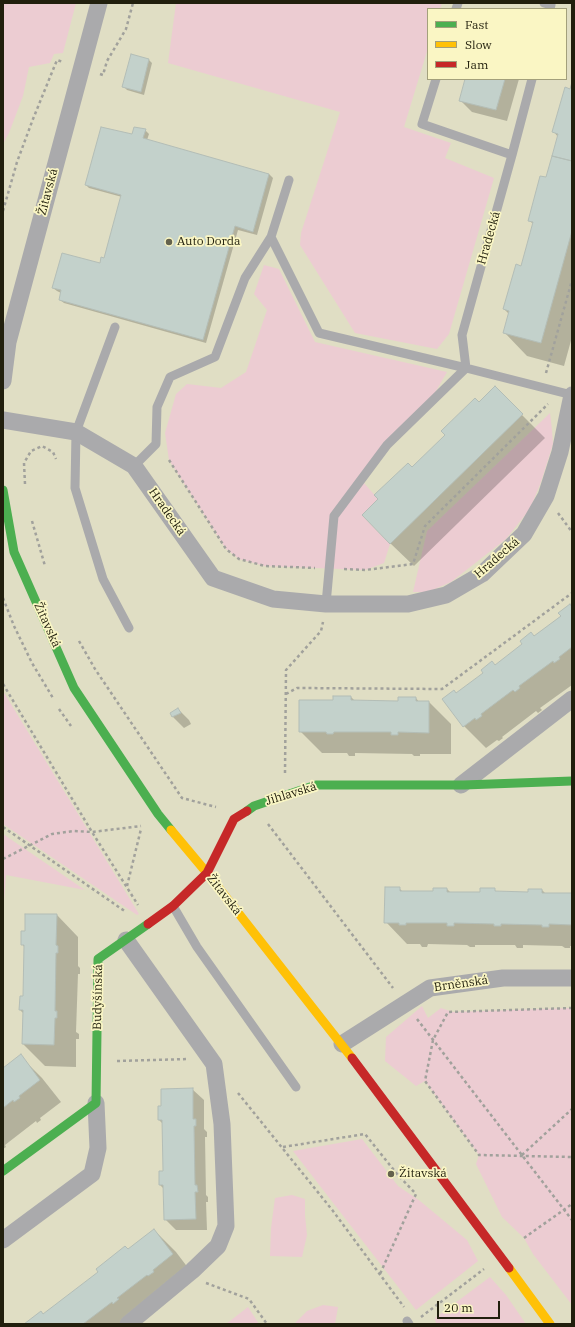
<!DOCTYPE html>
<html>
<head>
<meta charset="utf-8">
<style>
	body { margin:0 }
	#map { position:relative; width:575px; height:1327px; overflow:hidden; background:#e0dec4; font-family:"IBM Plex Serif",serif }
	canvas { display:block }
	.frame { position:absolute; inset:0; border:4px solid #211f0d; pointer-events:none }
	.legend { position:absolute; left:427px; top:8px; width:140px; height:72px; box-sizing:border-box; background:#faf6c4; border:1px solid #a3a07b; margin:0; padding:5px 7px; list-style:none; font-size:12px; color:#211f0d }
	.legend li { display:flex; align-items:center; gap:8px; height:20px }
	.legend b { width:20px; border:1px solid #a3a07b }
	.scale { position:absolute; left:437px; top:1301px; width:63px; height:18px; box-sizing:border-box; border:2px solid #211f0d; border-top:0; padding-left:5px; font-size:12px; line-height:14px; white-space:nowrap; color:#211f0d; -webkit-text-stroke:3px #faf6c4; paint-order:stroke }
</style>
</head>
<body>
<div id="map">
<canvas width="575" height="1327"></canvas>
<div class="frame"></div>
<ul class="legend">
<li><b style="height:5px;background:#4caf50"></b>Fast</li>
<li><b style="height:5px;background:#ffc107"></b>Slow</li>
<li><b style="height:5px;background:#c62828"></b>Jam</li>
</ul>
<div class="scale">20 m</div>
</div>
<script>
const context = document.querySelector('canvas').getContext('2d');
context.lineJoin = 'round';
function fill(path, color) { context.fillStyle = color; context.fill(path, 'evenodd'); }
const shape = rows => new Path2D(rows.map(r => 'M' + r).join(''));
function trace(path, color, width, dash) { context.strokeStyle = color; context.lineWidth = width; context.lineCap = dash ? 'butt' : 'round'; context.setLineDash(dash || []); context.stroke(path); }
function drawText(font, color, halo, rows, align = 'center') {
  context.font = font + ' "IBM Plex Serif",serif'; context.lineWidth = 3.5; context.setLineDash([]); context.textBaseline = 'middle'; context.strokeStyle = halo; context.fillStyle = color; for (const [text, x, y, turn = 0] of rows) {
    context.save(); context.translate(x, y); context.rotate((+turn || 0) * Math.PI / 180); context.textAlign = isNaN(turn) ? turn : align; if (halo) context.strokeText(text, 0, 0); context.fillText(text, 0, 0); context.restore();
  }
}
const green = shape([
	[3,3,76,3,63,53,54,54,50,63,29,67,23,96,9,133,3,144],
	[176,3,442,3,440,9,428,9,428,48,404,127,451,143,445,158,494,178,449,334,437,349,355,333,300,245,301,233,340,112,168,63],
	[264,265,279,269,315,342,447,372,428,405,387,445,364,483,378,499,362,515,390,544,384,563,365,570,265,566,239,559,226,549,169,460,165,433,176,394,187,384,221,388,246,372,267,310,254,294],
	[550,413,552,430,553,444,541,482,530,509,506,539,451,582,428,592,413,592,427,531],
	[3,691,139,914,137,915,3,824],
	[3,834,85,890,6,875,3,914],
	[422,1006,428,1018,441,1008,453,1012,572,1008,572,1305,533,1254,524,1238,502,1217,476,1164,479,1155,425,1081,416,1086,385,1061,386,1037],
	[362,1139,398,1186,420,1201,467,1240,478,1261,416,1310,293,1151],
	[292,1195,305,1199,305,1215,307,1235,302,1257,270,1256,271,1228,275,1198],
	[490,1277,506,1295,526,1324,436,1324,435,1318],
	[323,1305,338,1307,335,1324,294,1324,307,1311],
	[248,1307,259,1324,226,1324]
]);
const shadow = shape([
	[149,60,152,63,144,95,127,90,123,86],
	[466,79,519,79,507,121,472,112,460,100],
	[572,86,572,337,564,366,527,356,504,332,509,314,504,309,522,267,534,225,529,220,546,179,558,137,554,132],
	[145,130,149,134,147,140,269,174,273,178,257,235,238,230,206,343,64,303,60,300,61,293,57,291,53,288,100,264,104,259,122,197,89,188,86,185,132,135],
	[479,403,518,411,545,438,414,566,390,543,380,499],
	[572,608,572,685,540,708,542,710,538,713,536,711,502,737,503,738,499,741,497,740,486,748,464,726,444,699,457,694],
	[334,697,351,697,355,701,399,702,416,698,419,702,429,702,451,724,451,754,420,754,420,756,414,756,412,754,355,753,355,756,349,756,347,753,322,753,300,731,334,701],
	[178,709,189,720,191,724,184,728,173,717,171,713],
	[399,888,403,892,434,892,447,889,451,893,481,893,494,889,497,893,529,893,542,890,546,894,572,894,572,946,570,946,570,948,565,948,562,946,523,945,523,948,517,948,515,945,475,945,475,947,470,947,467,945,428,944,427,947,422,947,420,944,407,944,386,922],
	[57,915,78,937,78,966,80,968,80,974,78,974,76,1032,79,1034,79,1039,76,1039,76,1067,45,1066,23,1044,24,1014,20,1010,24,997,25,948,22,944,26,932],
	[20,1056,42,1078,61,1102,40,1118,41,1120,37,1123,36,1121,5,1145,6,1147,3,1149,3,1069],
	[192,1089,204,1100,204,1129,207,1132,207,1137,205,1137,206,1195,208,1197,208,1202,206,1202,207,1230,176,1230,165,1219,164,1189,160,1185,164,1172,163,1124,159,1120,162,1107],
	[154,1230,176,1252,195,1277,133,1324,26,1324,44,1315]
]);
const building = shape([
	[131,54,149,59,141,92,122,87,131,54],
	[465,79,505,79,496,110,459,101,465,79],
	[572,82,572,161,552,156,558,134,552,132,565,87,570,89,572,82],
	[101,127,132,134,134,127,146,129,143,138,269,174,253,232,235,226,203,340,59,300,61,290,52,288,62,253,100,263,101,257,104,258,121,195,85,185,101,127],
	[552,156,572,161,572,231,541,343,503,333,509,311,503,309,516,264,521,266,533,222,528,221,540,176,546,177,552,156],
	[495,386,523,414,390,544,362,515,378,499,374,495,408,463,412,467,445,435,441,431,475,398,479,402,495,386],
	[570,604,572,607,572,647,559,657,560,659,554,663,553,661,519,686,520,688,515,692,513,690,481,714,482,716,476,720,475,718,463,727,442,699,454,690,456,693,483,673,481,670,492,661,495,665,522,644,520,641,531,632,534,636,561,616,558,613,570,604],
	[333,696,351,696,351,700,398,701,398,697,416,697,416,701,429,701,429,733,398,732,398,735,391,735,391,732,334,732,333,734,327,734,326,732,299,732,299,700,333,700,333,696],
	[178,708,181,713,172,717,170,713,178,708],
	[385,887,400,887,400,891,433,891,433,888,447,888,447,892,480,892,480,888,495,888,495,891,528,892,528,889,542,889,542,893,572,893,572,925,549,924,549,927,542,927,542,925,501,924,501,926,494,926,494,924,454,923,454,926,447,926,447,923,406,923,406,925,399,925,399,923,384,923,385,887],
	[25,914,57,914,56,945,58,946,58,953,56,953,55,1011,57,1011,57,1018,55,1018,54,1045,22,1044,23,1010,19,1010,20,996,23,996,24,945,21,945,21,931,25,931,25,914],
	[21,1054,40,1080,19,1096,20,1098,14,1102,13,1100,3,1108,3,1068,21,1054],
	[193,1088,193,1119,196,1119,196,1126,194,1126,195,1185,197,1185,198,1192,195,1192,196,1219,164,1220,163,1185,159,1185,159,1171,163,1171,162,1120,158,1120,158,1106,161,1106,161,1089,193,1088],
	[154,1229,173,1254,153,1270,154,1272,148,1276,147,1275,117,1298,119,1299,113,1304,112,1302,83,1324,24,1324,41,1311,43,1314,98,1272,96,1269,125,1246,128,1249,154,1229]
]);
const path = shape([
	[100,74,103,75,107,61,126,29,133,3],
	[3,211,17,162,33,119,57,60,63,62],
	[546,373,572,280],
	[169,460,226,549,239,559,265,566,315,568],
	[25,484,24,463,31,451,42,446,53,452,56,459],
	[558,513,572,532],
	[32,521,45,566],
	[344,569,365,570,413,564,425,526,548,404],
	[3,598,14,626,32,663,53,698],
	[79,641,95,669,182,798,216,807],
	[3,684,92,832,138,905],
	[286,694,297,688,442,689,572,593],
	[59,709,71,726],
	[285,773,286,670,321,631,323,622],
	[268,824,393,988],
	[3,827,126,912],
	[3,859,52,834,74,831,92,832,141,826],
	[127,886,141,829],
	[572,1008,448,1012,433,1040,425,1081,479,1155,572,1157],
	[417,1019,572,1220],
	[117,1061,188,1059],
	[238,1093,333,1211,404,1307],
	[283,1147,365,1134,397,1174,416,1194,380,1274],
	[522,1155,572,1109],
	[524,1238,572,1204],
	[206,1283,249,1299,267,1324],
	[421,1317,484,1269]
]);
const lane = shape([
	[544,3,551,5,550,9],
	[456,9,458,3],
	[512,155,532,79],
	[289,180,271,237,319,333,466,368,462,335,512,155,422,124,436,79],
	[115,327,76,432,75,488,103,579,129,628],
	[134,466,156,444,157,407,170,377,215,357,245,278,271,237],
	[326,604,334,516,387,445,466,368,572,395],
	[173,906,197,947,296,1087],
	[407,1321,409,1324]
]);
const street = shape([
	[3,381,8,342,99,3],
	[3,420,76,432,134,466,213,578,273,599,326,604,408,604,446,595,482,574,524,534,546,496,560,452,572,395],
	[461,785,572,699],
	[126,940,214,1064,222,1124,226,1226,218,1246,192,1271,128,1324],
	[342,1044,430,988,503,978,572,978],
	[3,1240,92,1174,98,1148,96,1103]
]);
const fast = shape([
	[3,490,14,552,74,688,158,814,171,830],
	[247,811,254,806,316,785,464,785,572,781],
	[3,1171,96,1103,98,959,148,924]
]);
const slow = shape([
	[171,830,207,873,352,1058],
	[509,1268,550,1324]
]);
const jam = shape([
	[148,924,173,906,207,873,234,819,247,811],
	[352,1058,509,1268]
]);
const markers = [
	[169,242,4,"#64624d"],
	[391,1174,4,"#64624d"]
];
const streetNames = [
	["Žitavská",48,192,-75],
	["Hradecká",489,238,-74],
	["Hradecká",167,512,55],
	["Hradecká",497,558,-41],
	["Žitavská",47,625,66],
	["Jihlavská",291,794,-17],
	["Žitavská",224,895,52],
	["Brněnská",461,984,-8],
	["Budyšínská",98,997,-89]
];
const poiNames = [
	["Auto Dorda",177,242],
	["Žitavská",399,1174]
];
fill(green, '#ecccd2');
fill(shadow, '#0003');
fill(building, '#c3d1cb');
trace(building, '#b3bdb6', 1);
trace(path, '#a1a19c', 2.5, [3, 3]);
trace(lane, '#aaaaac', 9);
trace(street, '#aaaaac', 17);
trace(fast, '#4caf50', 9);
trace(slow, '#ffc107', 9);
trace(jam, '#c62828', 9);
for (const [x, y, r, color] of markers) { const dot = new Path2D(); dot.arc(x, y, r, 0, 2 * Math.PI); context.fillStyle = color; context.fill(dot); trace(dot, '#faf6c4', 1.5); }
drawText('12px', '#211f0d', '#faf6c4', streetNames);
drawText('12px', '#211f0d', '#faf6c4', poiNames, 'left');
</script>
</body>
</html>
